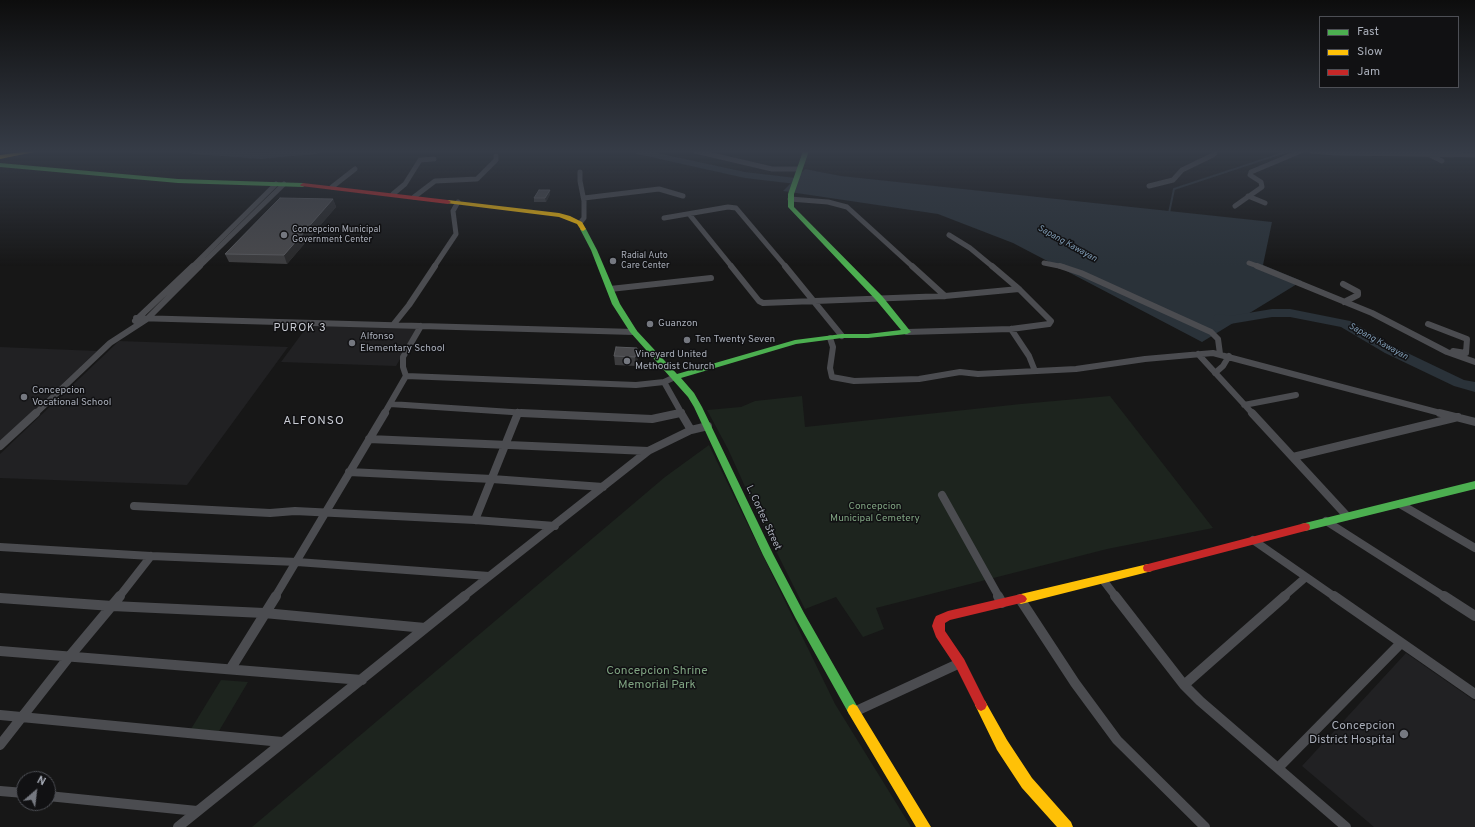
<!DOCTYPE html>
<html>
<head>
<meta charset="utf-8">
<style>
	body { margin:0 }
	#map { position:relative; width:1475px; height:827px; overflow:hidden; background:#171717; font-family:Overpass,sans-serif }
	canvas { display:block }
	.legend { position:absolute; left:1319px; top:16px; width:140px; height:72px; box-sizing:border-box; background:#111113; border:1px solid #4d4f55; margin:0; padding:5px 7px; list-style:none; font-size:12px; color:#a8adb8 }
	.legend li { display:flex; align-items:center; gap:8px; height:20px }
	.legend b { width:20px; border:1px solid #4d4f55 }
	.north { position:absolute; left:16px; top:771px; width:40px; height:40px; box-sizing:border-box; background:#111113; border:1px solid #4d4f55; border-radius:50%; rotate:28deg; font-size:11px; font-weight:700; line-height:16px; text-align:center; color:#a8adb8 }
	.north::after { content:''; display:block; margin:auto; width:14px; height:18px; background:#757880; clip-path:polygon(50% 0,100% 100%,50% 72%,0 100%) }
</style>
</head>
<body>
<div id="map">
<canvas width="1475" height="827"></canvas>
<ul class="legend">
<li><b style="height:5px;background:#4caf50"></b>Fast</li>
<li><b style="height:5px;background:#ffc107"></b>Slow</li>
<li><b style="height:5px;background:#c62828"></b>Jam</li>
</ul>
<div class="north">N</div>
</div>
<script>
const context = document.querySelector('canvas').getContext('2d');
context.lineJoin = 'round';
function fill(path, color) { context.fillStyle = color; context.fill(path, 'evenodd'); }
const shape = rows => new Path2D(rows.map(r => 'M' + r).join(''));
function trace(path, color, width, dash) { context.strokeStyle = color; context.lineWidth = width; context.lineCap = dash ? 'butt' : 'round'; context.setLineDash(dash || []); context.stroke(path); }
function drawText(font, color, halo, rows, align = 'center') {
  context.font = font + ' Overpass,sans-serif'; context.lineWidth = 3; context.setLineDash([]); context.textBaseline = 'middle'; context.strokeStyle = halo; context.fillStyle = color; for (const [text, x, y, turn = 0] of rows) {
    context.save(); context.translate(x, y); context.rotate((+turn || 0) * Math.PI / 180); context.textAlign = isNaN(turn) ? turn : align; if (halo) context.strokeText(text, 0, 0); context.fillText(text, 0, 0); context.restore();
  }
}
const built = shape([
	[309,324,418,328,396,366,281,362],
	[119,341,288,347,187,485,0,478,0,454],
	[0,347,97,351,0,443],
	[1406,653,1475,701,1475,827,1374,827,1302,766]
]);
const green = shape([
	[802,396,805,427,1021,404,1110,396,1213,528,1107,549,876,608,884,629,863,637,836,597,805,609,756,511,728,449,707,410,741,407,755,401],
	[709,445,835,704,911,827,252,827,665,477],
	[221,680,248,682,219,731,191,729]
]);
const water = shape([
	[805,169,841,176,1272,222,1263,265,1302,281,1202,342,1013,243,938,214,783,191]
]);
const stream = shape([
	[1421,151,1461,152],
	[1169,213,1174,189,1289,151]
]);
const river = shape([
	[189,151,225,151,261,153,290,151,322,151,317,154,261,159,193,154,190,153,189,151],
	[632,151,648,151,745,172,813,180,818,183,813,186,745,178,637,154,632,151],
	[1272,309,1290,309,1350,321,1395,347,1464,380,1475,382,1475,392,1454,386,1385,353,1341,327,1290,317,1272,317,1230,324,1215,321,1213,318,1215,315,1220,314,1230,316,1272,309]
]);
const streetFar3 = shape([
	[695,151,772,169,799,169],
	[1312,151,1335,153,1475,155],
	[1430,155,1442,161],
	[580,172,580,181,584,201,584,218,580,223],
	[1149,186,1173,180,1182,170,1213,155,1215,153,1214,151],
	[332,187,355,169],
	[393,194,405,184,420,160,434,159],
	[1248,196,1265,203],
	[414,197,435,181,477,179,496,160,496,156],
	[584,198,659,189,683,196],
	[790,199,828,202,847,207,913,267],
	[1235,206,1262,187,1261,182,1250,175,1251,172,1301,151],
	[689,214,732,267],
	[664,218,728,207,736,208,786,267],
	[949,235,970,248,993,267],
	[1044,263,1064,267],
	[1249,263,1260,267],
	[192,267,276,184],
	[199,267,284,184],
	[434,267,456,234,453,211,458,202]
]);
const streetFar2 = shape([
	[731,266,759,301,763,303,945,296,1019,289],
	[785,266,842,336],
	[912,266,945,296],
	[1060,266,1081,273,1211,332,1218,339,1220,354],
	[1257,266,1372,313,1447,352,1475,362],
	[1343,284,1358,292,1358,295,1344,302],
	[610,289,711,278],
	[136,318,634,332],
	[135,321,193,266],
	[1428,324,1467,339,1466,353,1453,351],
	[393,325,409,305,435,266],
	[1011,329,1029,356,1035,371],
	[907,332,1011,329,1049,324,1051,321,1019,289,992,266],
	[830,338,833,347,830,368,832,377,854,381,919,379,960,372,978,374,1076,369,1145,359,1213,353,1444,414],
	[1198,354,1253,414],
	[1215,373,1223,366,1229,356],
	[406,376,636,385,664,382,675,377],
	[406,376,403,367,403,357,421,326],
	[664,382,682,414],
	[390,404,542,414],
	[1244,405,1296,395],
	[35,414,110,343,147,319,200,266],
	[384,414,406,376],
	[517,414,518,412],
	[676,414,682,412]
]);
const streetFar1 = shape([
	[521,413,652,419,680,413],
	[681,413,691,430],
	[1252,413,1347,516],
	[1440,413,1475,422],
	[369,439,648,451],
	[0,446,36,413],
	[1293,457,1458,417],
	[349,472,492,479,603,487],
	[942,495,999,597],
	[1400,504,1475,548],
	[134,506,270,513,295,511,475,520,555,526],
	[475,520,518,413],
	[1326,521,1445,597],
	[1253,540,1335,597],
	[0,547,151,556,297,562,489,576],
	[1103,580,1116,597],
	[119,597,151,556],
	[275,597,385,413],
	[463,597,648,451,691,430,708,426],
	[1283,597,1306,577]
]);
const street = shape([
	[998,596,1002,603],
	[1115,596,1184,685,1200,701,1346,827],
	[1334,596,1475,694],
	[1444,596,1475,616],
	[0,598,112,606,264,613,425,628],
	[1020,599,1075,683,1117,740,1205,827],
	[0,651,362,680],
	[231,668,276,596],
	[1184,685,1285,596],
	[854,712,960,663],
	[0,715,282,742],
	[0,745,69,657,120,596],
	[1278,768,1401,643],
	[0,791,24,793],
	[48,796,197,811],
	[178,827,465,596]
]);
const fast = shape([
	[803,151,809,151,794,194,794,207,882,296,911,332,907,334,868,338,842,338,796,344,681,378,694,393,702,407,773,554,804,613,857,706,859,710,857,714,853,716,849,714,796,619,763,555,694,407,688,397,630,332,612,304,591,250,580,229,583,227,586,229,597,250,620,304,637,331,677,374,795,340,842,334,868,334,901,330,876,300,788,207,788,194,803,151],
	[0,163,178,179,303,183,306,185,303,187,178,183,0,167,0,163],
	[1475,481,1475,489,1305,531,1301,530,1300,527,1301,524,1305,523,1475,481]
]);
const slow = shape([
	[29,151,39,151,0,159,0,155,29,151],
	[448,200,559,213,570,216,582,222,586,229,583,231,581,230,577,224,559,217,446,203,446,201,448,200],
	[1148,564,1152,565,1153,568,1152,571,1148,572,1021,604,1017,602,1015,599,1017,596,1021,594,1148,564],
	[981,699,985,701,1007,740,1032,778,1071,822,1073,827,1057,827,1022,788,997,750,977,709,975,705,977,701,981,699],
	[853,704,857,706,931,827,916,827,849,714,847,710,849,706,853,704]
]);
const jam = shape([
	[303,183,448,200,451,202,448,204,301,186,300,185,303,183],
	[1305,523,1309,524,1310,527,1309,530,1148,572,1144,571,1143,568,1144,565,1148,564,1305,523],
	[1021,594,1025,596,1027,599,1025,602,950,620,945,623,945,631,964,659,987,705,985,709,981,711,977,709,956,667,936,637,932,626,934,620,936,616,948,611,1021,594]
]);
const wall = shape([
	[550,190,550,194,546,202,534,202,534,198],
	[333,199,336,207,287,264,229,262,225,254],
	[637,348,638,357,636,366,615,365,614,356]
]);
const shadedWall = shape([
	[550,190,550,194,546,202,545,198],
	[333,199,336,207,287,264,284,255],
	[637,348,638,357,636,366,635,357]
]);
const building = shape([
	[539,190,550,190,545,198,534,198,539,190],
	[280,198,333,199,284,255,225,254,280,198],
	[616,347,637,348,635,357,614,356,616,347]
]);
const markers = [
	[284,235,4,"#757880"],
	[613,261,4,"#757880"],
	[650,324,4,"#757880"],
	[687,340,4,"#757880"],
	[352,343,4,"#757880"],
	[627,361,4,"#757880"],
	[24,397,4,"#757880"],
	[1404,734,5,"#757880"]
];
const farPoinames = [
	["Concepcion Municipal",292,230],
	["Government Center",292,240],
	["Radial Auto",621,256],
	["Care Center",621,266]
];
const farWaternames = [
	["Sapang Kawayan",1067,244,29],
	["Sapang Kawayan",1378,342,29]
];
const poiNames = [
	["Guanzon",658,324],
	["Alfonso",360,337],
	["Elementary School",360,349],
	["Ten Twenty Seven",695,340],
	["Vineyard United",635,355],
	["Methodist Church",635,367],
	["Concepcion",32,391],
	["Vocational School",32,403]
];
const parkNames = [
	["Concepcion",875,507],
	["Municipal Cemetery",875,519]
];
const streetNames = [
	["L. Cortez Street",763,518,65]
];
const neighbourhoodNames = [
	["PUROK 3",300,329]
];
const quarterNames = [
	["ALFONSO",314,422]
];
const nearParknames = [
	["Concepcion Shrine",657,672],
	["Memorial Park",657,686]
];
const nearPoinames = [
	["Concepcion",1395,727],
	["District Hospital",1395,741]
];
fill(built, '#212123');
fill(green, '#1d241e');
fill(water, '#2a3239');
trace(stream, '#2a3239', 2);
fill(river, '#2a3239');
trace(streetFar3, '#4b4c50', 5);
trace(streetFar2, '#4b4c50', 6);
trace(streetFar1, '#4b4c50', 8);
trace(street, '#4b4c50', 10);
fill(fast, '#4caf50');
fill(slow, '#ffc107');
fill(jam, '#c62828');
fill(wall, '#3d3d3f');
fill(shadedWall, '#29292a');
fill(building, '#49494c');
trace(building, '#58595d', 1);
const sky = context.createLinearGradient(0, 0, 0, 266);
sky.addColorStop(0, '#0d0d0d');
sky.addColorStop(0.57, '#363c47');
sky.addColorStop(1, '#363c4700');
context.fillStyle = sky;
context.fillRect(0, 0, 1475, 266);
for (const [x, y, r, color] of markers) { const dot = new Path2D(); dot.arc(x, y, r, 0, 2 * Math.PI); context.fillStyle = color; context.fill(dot); trace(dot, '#111113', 1.5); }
drawText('9px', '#a8adb8', '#111113', farPoinames, 'left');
drawText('italic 9px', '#7f9bb3', '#111113', farWaternames);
drawText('10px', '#a8adb8', '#111113', poiNames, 'left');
drawText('10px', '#7fa381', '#111113', parkNames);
drawText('10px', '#a8adb8', '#111113', streetNames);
context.letterSpacing = '1px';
drawText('11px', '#c9ccd4', '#111113', neighbourhoodNames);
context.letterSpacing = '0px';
context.letterSpacing = '1px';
drawText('12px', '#c9ccd4', '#111113', quarterNames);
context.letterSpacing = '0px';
drawText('12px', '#7fa381', '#111113', nearParknames);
drawText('12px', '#a8adb8', '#111113', nearPoinames, 'right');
</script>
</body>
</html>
